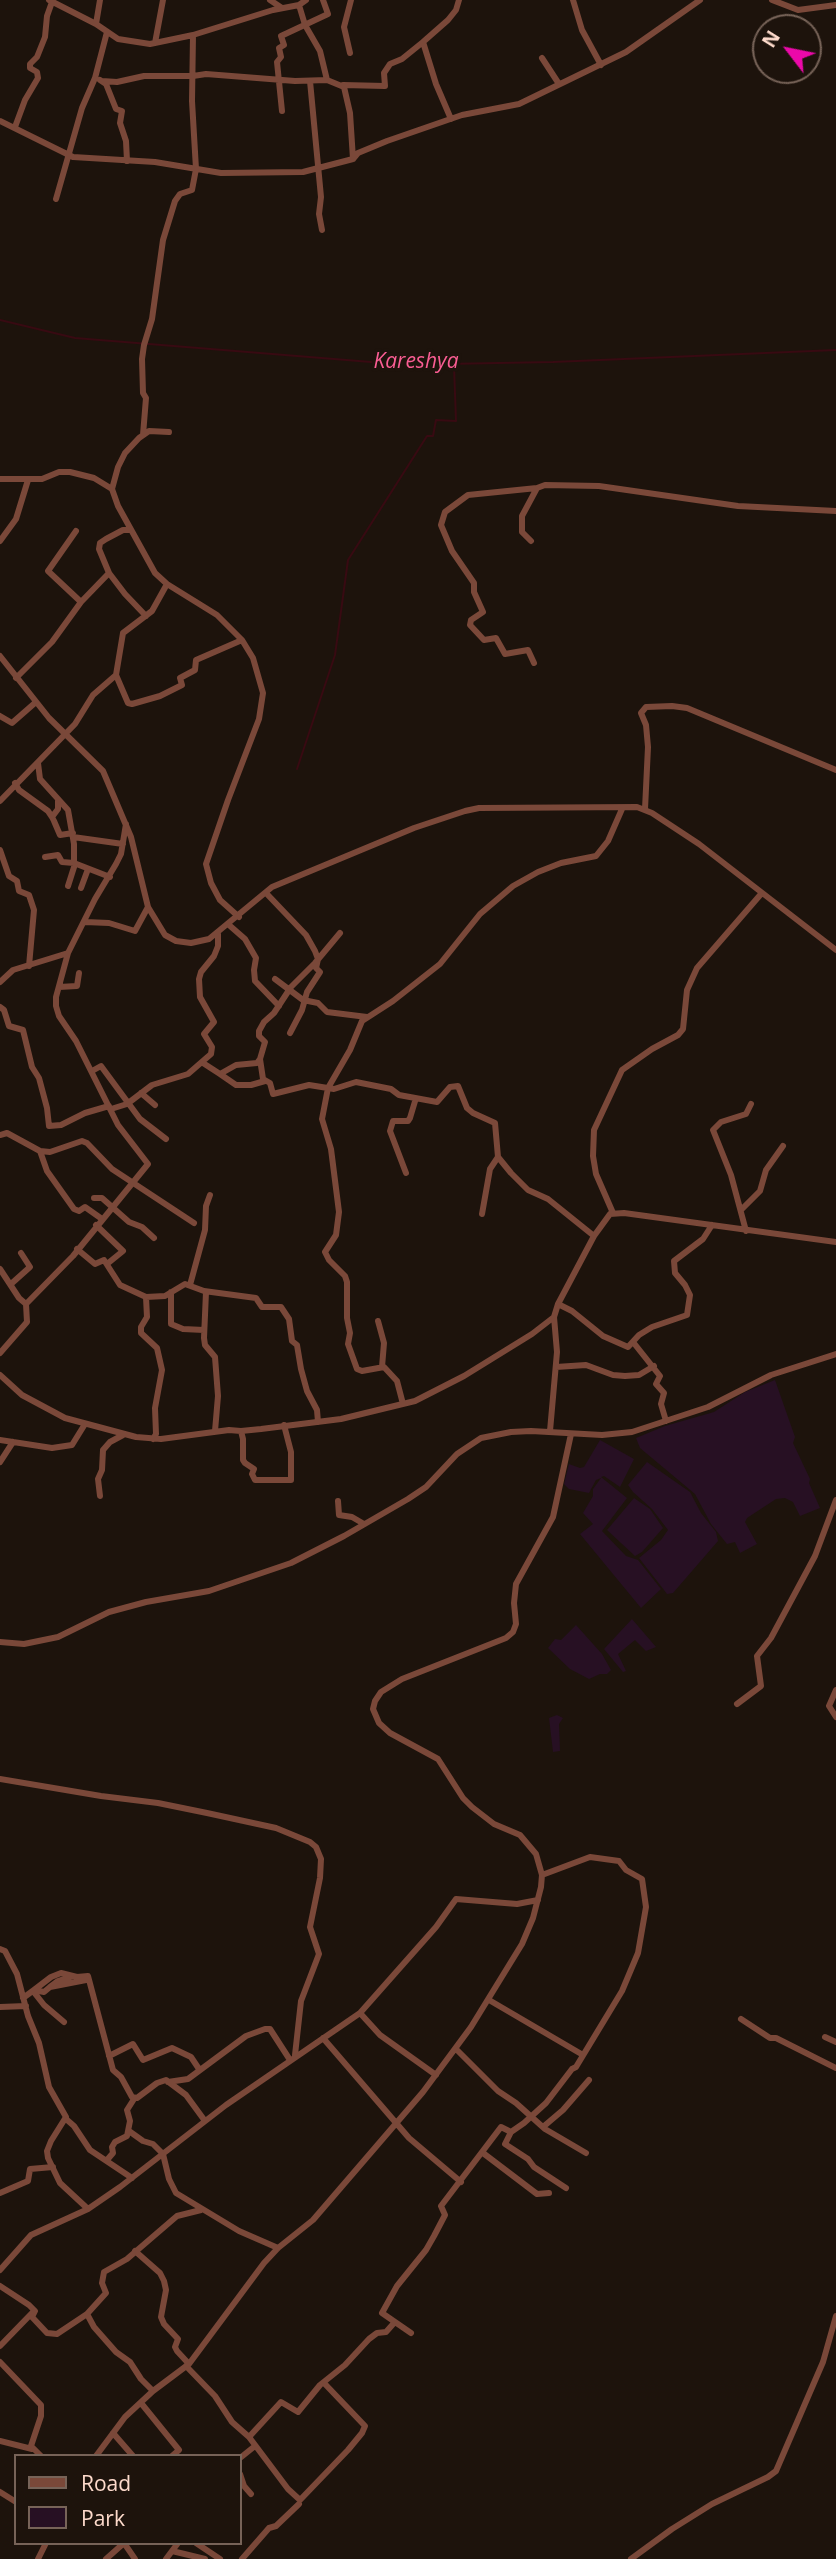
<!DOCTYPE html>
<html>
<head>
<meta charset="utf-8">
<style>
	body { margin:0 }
	#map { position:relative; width:836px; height:2559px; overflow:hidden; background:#1d130c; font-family:"Open Sans",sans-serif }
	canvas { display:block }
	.legend { position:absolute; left:14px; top:2454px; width:228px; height:91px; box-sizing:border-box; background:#1d130c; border:2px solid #776358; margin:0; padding:9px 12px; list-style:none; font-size:21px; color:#fddacb }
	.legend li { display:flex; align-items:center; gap:14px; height:35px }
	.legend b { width:35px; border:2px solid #776358 }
	.north { position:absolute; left:752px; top:14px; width:70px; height:70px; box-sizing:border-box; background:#1d130c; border:2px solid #776358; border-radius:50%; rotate:302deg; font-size:19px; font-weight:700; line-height:28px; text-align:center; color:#fddacb }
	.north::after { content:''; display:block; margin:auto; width:24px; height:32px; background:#eb09a9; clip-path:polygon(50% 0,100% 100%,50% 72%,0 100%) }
</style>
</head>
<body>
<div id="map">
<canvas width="836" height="2559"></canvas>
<ul class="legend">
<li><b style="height:9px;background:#7a4839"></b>Road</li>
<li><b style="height:19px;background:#271023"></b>Park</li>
</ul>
<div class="north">N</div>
</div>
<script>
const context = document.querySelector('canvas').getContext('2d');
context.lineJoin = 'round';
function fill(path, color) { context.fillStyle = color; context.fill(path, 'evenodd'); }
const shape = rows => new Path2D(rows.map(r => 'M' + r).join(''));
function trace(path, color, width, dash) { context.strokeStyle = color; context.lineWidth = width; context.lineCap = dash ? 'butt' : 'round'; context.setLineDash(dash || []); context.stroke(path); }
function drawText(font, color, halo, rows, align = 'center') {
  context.font = font + ' "Open Sans",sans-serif'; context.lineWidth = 7; context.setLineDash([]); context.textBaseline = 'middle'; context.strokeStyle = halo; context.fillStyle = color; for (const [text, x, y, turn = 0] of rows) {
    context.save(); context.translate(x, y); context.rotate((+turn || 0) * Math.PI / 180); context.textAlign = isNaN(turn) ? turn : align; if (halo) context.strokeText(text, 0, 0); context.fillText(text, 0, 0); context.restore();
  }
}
const green = shape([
	[775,1380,795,1437,793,1443,810,1479,809,1483,820,1508,800,1516,793,1502,785,1498,776,1499,747,1518,745,1522,757,1544,740,1553,735,1542,727,1544,711,1524,695,1494,640,1448,636,1438,665,1426,714,1412,745,1392],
	[600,1440,634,1459,620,1487,604,1476,601,1477,627,1498,602,1531,626,1556,638,1560,661,1589,641,1608,580,1534,593,1524,583,1513,593,1496,593,1489,601,1478,596,1480,589,1493,569,1489,564,1484,569,1464,580,1468,584,1467],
	[647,1462,690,1492,701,1513,716,1532,718,1541,673,1593,667,1594,664,1590,639,1558,661,1540,668,1530,652,1509,633,1492,628,1485],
	[634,1498,650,1509,663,1528,642,1552,635,1556,607,1530],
	[632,1619,656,1647,646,1651,635,1640,618,1654,626,1671,623,1672,604,1649],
	[576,1625,602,1654,611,1670,607,1674,600,1674,589,1679,570,1669,548,1648,555,1639,561,1640],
	[557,1715,563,1718,559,1724,560,1751,553,1752,549,1718]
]);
const stream = shape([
	[0,320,75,338,371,362,444,364,553,362,836,350],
	[297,769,335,655,348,560,427,436,433,436,436,420,456,421,454,366]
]);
const minor = shape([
	[49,0,96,24,118,39,150,44,193,35,273,10,299,5,306,0],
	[270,0,282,8],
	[573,0,582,30,601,65],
	[772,0,798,10,836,5],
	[299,5,305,25,320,51,327,80,344,87,350,113,353,159],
	[96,24,100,0],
	[155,43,163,0],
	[350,53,344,27,351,0],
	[542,58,559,84],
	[100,80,106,84,116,109,122,111,120,123,126,141,127,161],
	[102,81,117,82,144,76,193,76,206,74,295,81,327,80],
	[310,81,321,197,319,214,322,230],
	[343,85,385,86,384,73,390,64,402,59,423,42],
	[282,111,277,62,281,57,279,48,284,45,281,36,328,14,323,0],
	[451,119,436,84,423,42,448,20,456,10,459,0],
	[0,121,73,157,155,162,221,173,303,172,353,159,358,153,387,141,462,115,519,104,626,52,700,0],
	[15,127,25,100,38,78,37,72,30,68,30,64,37,57,45,37,47,16,52,2],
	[56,199,82,108,95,78,107,32],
	[169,432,149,431,139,438,125,453,118,467,112,489,118,506,155,573,167,584,217,615,242,640,253,658,263,693,259,719,228,800,206,864,211,883,220,900,239,917],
	[143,435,146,398,143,393,142,359,144,345,152,319,163,240,175,201,180,194,192,190,196,169,192,101,193,35],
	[0,479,42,479,59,472,70,472,94,478,112,489],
	[131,530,123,530,106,539,100,543,99,549,109,573,125,594,146,616],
	[76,531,48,571,81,602],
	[0,541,16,519,28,480],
	[531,541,522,532,522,516,537,488,545,485,599,486,738,506,836,511],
	[0,656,49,718,103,771,131,837,148,907,165,935,176,941,191,943,209,939,272,887,414,828,465,811,479,808,637,807,652,813,699,844,836,950],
	[534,663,528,650,505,654,496,638,484,640,470,625,471,620,483,612,474,592,474,583,452,551,441,525,445,512,468,495,537,488],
	[116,675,128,703,132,704,160,696,182,685,180,678,195,670,196,660,242,640],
	[16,678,52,642,81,602,109,573],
	[0,716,12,723,36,702],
	[38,763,40,779,68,810,74,844,74,863,110,877],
	[15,783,19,790,48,811,52,817],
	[0,801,75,724,93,695,116,675,123,633,152,611,167,584],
	[58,801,58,809,52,817,54,821,60,835,73,833],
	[645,809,648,747,646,725,641,713,646,707,672,706,687,708,836,770],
	[73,837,123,844],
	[0,850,9,876,17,881,19,891,29,895,34,910,29,966],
	[45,857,58,855,62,862,74,863],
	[68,886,75,864],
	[81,888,88,869],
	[266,893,306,935,315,951,318,959,316,968,320,972,307,992,302,1010,290,1033],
	[85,922,109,923,135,931,148,907],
	[229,925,245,939,256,958,254,970,255,981,279,1006],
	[340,933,315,963,291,987,274,1013,264,1022,259,1031,259,1036,265,1042,260,1059,263,1079,270,1083,273,1094,309,1085,334,1089,356,1082,391,1089,399,1095,437,1102,450,1087,458,1086,467,1108,473,1113,495,1123,498,1157,511,1173,528,1190,548,1199,594,1236],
	[275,979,303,1000,318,1003,327,1012,367,1017],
	[0,982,13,970,68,953],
	[59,987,77,986,79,973],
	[0,1007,4,1010,9,1026,23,1030,32,1067,39,1078,47,1108,49,1126,61,1125,85,1113,109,1106],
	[203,1063,220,1074,236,1065,257,1063,260,1059],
	[92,1071,101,1066,140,1119,166,1139],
	[220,1074,236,1085,251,1085,265,1081],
	[141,1093,155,1105],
	[111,1109,127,1104,152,1085,188,1074,211,1054,212,1047,204,1034,214,1022,200,997,199,979,201,972,214,956,218,946,218,934],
	[0,1135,7,1133,40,1151,47,1171,74,1209,79,1211,85,1207,102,1219],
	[40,1151,50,1152,82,1141,87,1143,112,1169,194,1223],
	[406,1173,390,1131,393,1121,408,1121,410,1118,416,1098],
	[94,1198,102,1198,129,1222,142,1227,154,1238],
	[741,1210,760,1191,766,1170,783,1146],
	[613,1213,596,1174,593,1156,594,1130,622,1070,652,1049,678,1035,683,1029,687,990,697,968,761,894],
	[482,1214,490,1169,498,1157],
	[96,1225,123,1251,107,1264],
	[746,1231,731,1175,713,1130,721,1122,746,1114,751,1104],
	[77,1249,95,1264,104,1260,120,1285,146,1297,165,1296,185,1284,204,1291,256,1298,262,1307,281,1307,289,1319,292,1341,297,1345,301,1369,307,1391,317,1410,318,1422],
	[0,1269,19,1298,26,1304],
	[11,1284,30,1267,21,1253],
	[190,1285,205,1230,206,1206,210,1195],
	[171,1292,171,1324,183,1329,204,1330],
	[206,1292,204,1338,205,1345,215,1357,218,1396,215,1431],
	[146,1297,147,1317,141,1327,141,1333,157,1348,162,1370,155,1408,156,1434,153,1439],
	[558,1304,572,1311,603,1336,628,1347,639,1335,652,1327,687,1315,690,1295,685,1285,675,1273,674,1261,703,1239,712,1225],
	[378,1321,384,1343,382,1367],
	[633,1342,660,1376,656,1384,664,1393,661,1404,666,1421],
	[0,1353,27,1322,26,1304,73,1256,148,1164,118,1125,76,1041,59,1016,56,1006,56,997,68,953,95,899,116,864,121,854,126,824],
	[556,1367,586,1365,613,1375,625,1376,639,1375,654,1366],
	[0,1375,22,1395,65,1418,136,1437,161,1439,229,1430,241,1431,261,1429,341,1419,415,1401,464,1376,532,1334,554,1317],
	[403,1404,397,1381,384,1367,362,1371,357,1369,348,1344,350,1333,347,1318,347,1282,345,1276,329,1260,325,1252,336,1235,339,1212,331,1149,322,1119,328,1088,350,1050,362,1021,393,1001,440,964,480,914,513,886,538,872,561,863,596,856,608,841,622,809],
	[241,1431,243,1439,243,1460,245,1463,254,1469,252,1474,255,1480,291,1480,291,1452,284,1425],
	[550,1431,557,1352,554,1317,558,1304,594,1236,610,1214,624,1213,836,1242],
	[0,1440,52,1448,72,1445,85,1424],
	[0,1462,13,1442],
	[100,1496,98,1479,102,1470,103,1450,110,1442,123,1435],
	[338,1501,339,1515,352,1517,364,1524],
	[0,1642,24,1644,58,1637,109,1612,146,1602,209,1591,291,1563,344,1536,408,1499,426,1487,457,1454,481,1438,511,1432,531,1431,602,1435,632,1432,708,1407,771,1375,836,1354],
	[836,1690,829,1706,836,1717],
	[737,1704,761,1686,757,1656,771,1638,815,1556,836,1500],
	[0,1779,101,1796,158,1803,207,1813,276,1828,310,1842,316,1847,321,1859,320,1878,310,1927,319,1954,301,2001,295,2055],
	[0,1949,5,1951,17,1974,28,2016,39,2043,49,2087,66,2117,51,2141,47,2151,48,2158,60,2183,88,2209],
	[50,1987,58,1981,73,1976],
	[34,1990,51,1977,61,1973,77,1977,88,1976,113,2070,121,2077,132,2097,137,2098,157,2083,166,2080,186,2095,205,2121],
	[33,1991,44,2005,64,2022],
	[23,1998,34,1990,44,1992,50,1987,86,1980],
	[489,2000,583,2055],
	[0,2007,26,2006],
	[360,2013,380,2035,436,2075],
	[741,2019,770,2038,776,2038,836,2068],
	[825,2037,836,2042],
	[323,2038,409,2138,461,2182],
	[456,2049,498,2091,516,2103,545,2129,586,2153],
	[109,2056,133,2044,143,2060,172,2048,191,2057,199,2069],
	[168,2082,188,2079,246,2036,265,2029,270,2029,290,2060],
	[66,2119,74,2126,90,2150,132,2178],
	[543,2127,563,2110,589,2080],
	[129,2131,143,2141,153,2144,163,2154,169,2179,176,2193,239,2231,278,2248],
	[511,2132,505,2144,528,2159,534,2167,566,2188],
	[483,2153,537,2194,549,2193],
	[107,2160,113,2153,112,2147,115,2142,127,2136,130,2121,127,2110,134,2099],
	[0,2193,28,2181,30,2169,53,2167],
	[135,2251,160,2273,164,2281,166,2290,161,2317,164,2324,178,2339,175,2347,177,2351,189,2364],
	[0,2270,31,2235,88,2209,120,2187,226,2105,360,2013,436,1927,456,1899,517,1904,538,1900],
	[0,2286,29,2305,35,2311,32,2317,47,2333,57,2334,87,2314],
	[411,2333,382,2313,397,2286,426,2250,434,2236,445,2215,441,2206,501,2127,511,2132,524,2123,546,2103,572,2069,576,2067,622,1991,638,1953,646,1907,642,1879,626,1870,619,1861,590,1857,542,1875],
	[0,2346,33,2312],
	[0,2362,41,2405,41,2416,31,2446,41,2456],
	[186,2366,215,2396,232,2422,249,2437,288,2489,300,2500,348,2450,362,2433,365,2426,324,2383],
	[153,2391,141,2379,130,2362,116,2352,94,2327,87,2314,106,2293,102,2283,104,2272,127,2259,177,2216,201,2210],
	[141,2403,179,2450,172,2456],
	[113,2433,133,2456],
	[249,2437,281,2402,298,2412,320,2385,345,2365,369,2339,377,2333,386,2332,394,2323],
	[0,2441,32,2449],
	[96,2456,125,2417,153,2391,189,2364,264,2263,278,2248,313,2220,423,2092,471,2027,522,1944,533,1918,541,1887,542,1875,536,1854,520,1835,494,1824,472,1807,463,1798,438,1759,390,1733,379,1723,373,1709,375,1701,381,1692,402,1679,506,1638,513,1632,516,1624,514,1603,516,1584,553,1517,571,1434],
	[240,2458,255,2446],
	[240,2474,244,2486,251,2494],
	[0,2492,16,2502],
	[196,2543,220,2559],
	[172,2551,205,2559],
	[38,2559,46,2543],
	[106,2559,124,2543,135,2559],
	[166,2559,178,2543],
	[242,2559,269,2528,276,2526,299,2504],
	[631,2559,672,2529,712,2504,768,2477,776,2471,823,2362,836,2316]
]);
const waterNames = [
	["Kareshya",416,362]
];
fill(green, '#271023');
trace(stream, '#380a12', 2);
trace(minor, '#7a4839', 6);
drawText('italic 21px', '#f95d93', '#1d130c', waterNames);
</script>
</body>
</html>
